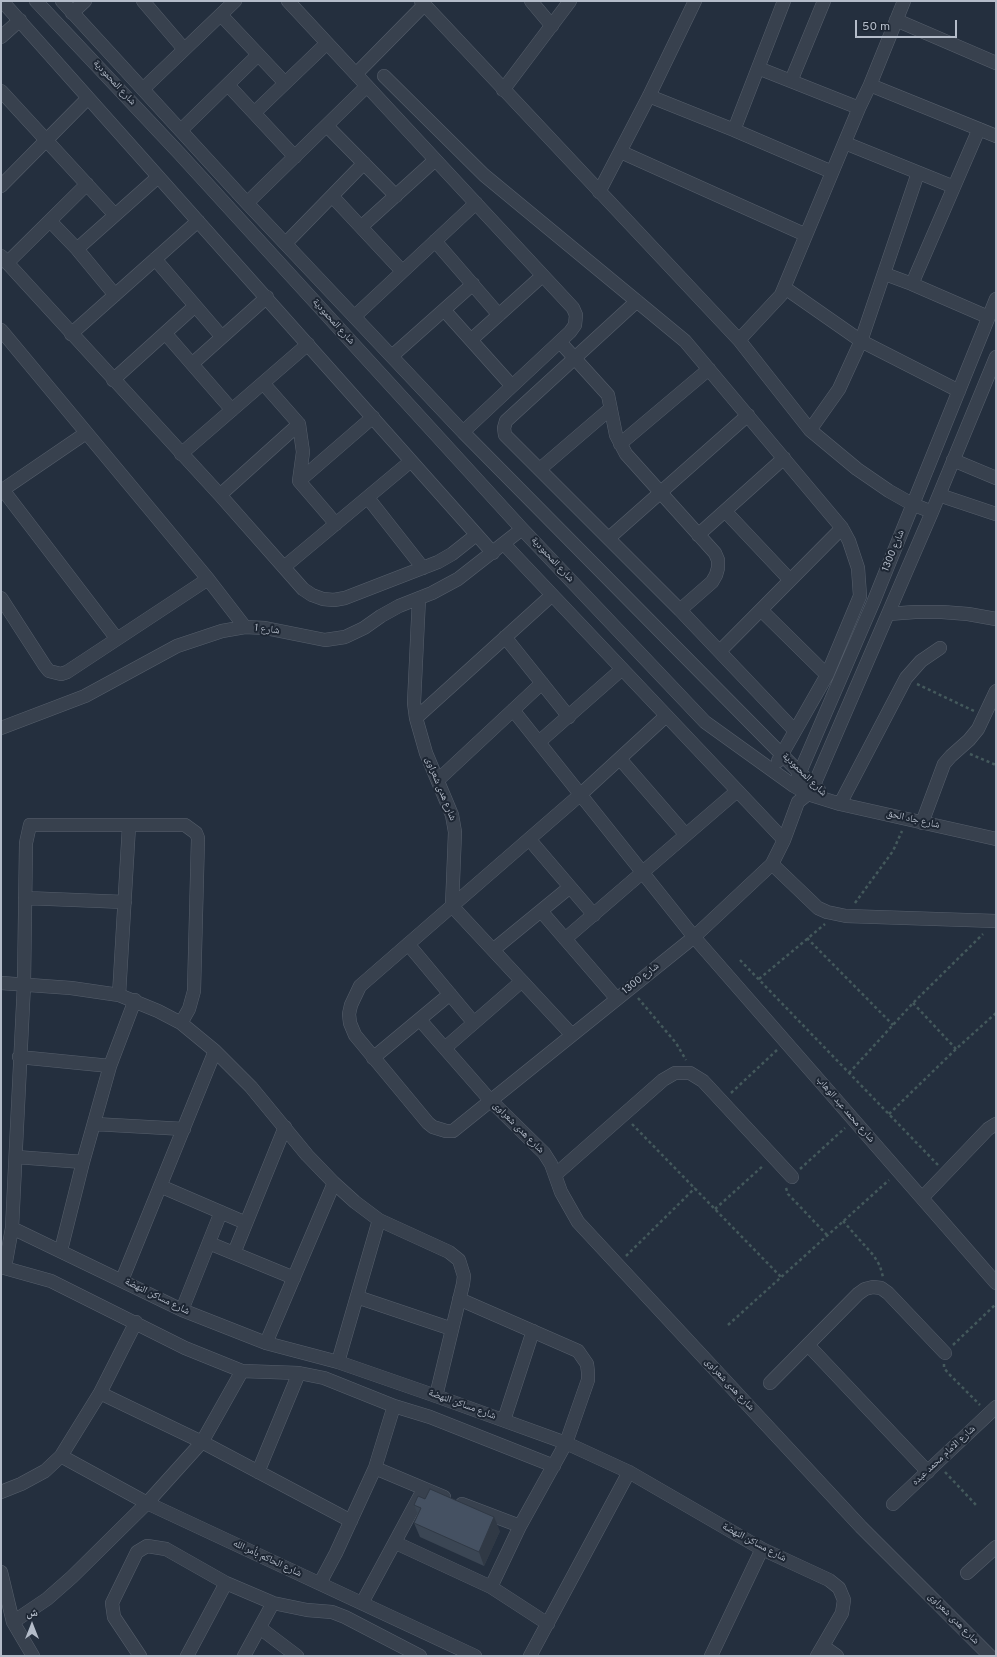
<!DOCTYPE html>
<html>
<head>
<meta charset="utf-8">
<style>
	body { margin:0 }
	#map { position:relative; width:997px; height:1657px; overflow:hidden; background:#242f3e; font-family:Overpass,"Noto Naskh Arabic",sans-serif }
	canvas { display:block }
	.frame { position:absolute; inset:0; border:2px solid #b4bcc9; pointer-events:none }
	.north { position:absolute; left:12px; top:1605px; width:40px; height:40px; -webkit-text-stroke:3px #1d2633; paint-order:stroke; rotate:0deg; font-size:11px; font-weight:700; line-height:16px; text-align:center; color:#b4bcc9 }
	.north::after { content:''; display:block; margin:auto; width:14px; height:18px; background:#b4bcc9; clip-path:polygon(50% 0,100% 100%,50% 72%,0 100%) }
	.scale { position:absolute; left:855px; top:20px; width:102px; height:18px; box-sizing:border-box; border:2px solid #b4bcc9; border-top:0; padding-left:5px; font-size:12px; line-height:14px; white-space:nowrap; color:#b4bcc9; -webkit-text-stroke:3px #1d2633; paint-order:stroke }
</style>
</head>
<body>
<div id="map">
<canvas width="997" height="1657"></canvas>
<div class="frame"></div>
<div class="north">ش</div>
<div class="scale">50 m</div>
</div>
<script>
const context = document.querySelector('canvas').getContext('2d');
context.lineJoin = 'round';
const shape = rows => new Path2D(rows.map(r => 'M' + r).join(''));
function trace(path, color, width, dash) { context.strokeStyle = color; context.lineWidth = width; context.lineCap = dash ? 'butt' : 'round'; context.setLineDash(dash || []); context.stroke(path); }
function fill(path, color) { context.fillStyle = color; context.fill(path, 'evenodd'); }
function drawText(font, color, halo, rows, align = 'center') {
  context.font = font + ' Overpass,"Noto Naskh Arabic",sans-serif'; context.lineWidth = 4; context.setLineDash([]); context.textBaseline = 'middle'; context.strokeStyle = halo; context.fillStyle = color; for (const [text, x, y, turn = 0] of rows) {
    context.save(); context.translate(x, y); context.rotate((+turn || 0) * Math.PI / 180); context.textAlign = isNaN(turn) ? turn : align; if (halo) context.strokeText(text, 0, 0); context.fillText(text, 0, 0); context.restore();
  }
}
const path = shape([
	[917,684,974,711],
	[970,754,996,765],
	[855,903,893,851,902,831],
	[807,938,893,1025],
	[740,960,938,1165],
	[759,979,825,924],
	[638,998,676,1043,686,1060],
	[913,1003,956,1049],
	[849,1073,913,1003,983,934],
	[731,1093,777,1050],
	[889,1114,956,1049,996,1013],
	[632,1124,781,1277],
	[800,1169,845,1128],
	[786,1188,788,1194,827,1235],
	[715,1209,764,1165],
	[843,1221,874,1256,880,1266,883,1277],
	[626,1256,695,1188],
	[728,1325,889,1180],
	[953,1345,996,1304],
	[944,1364,944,1368,949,1374,980,1405],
	[945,1472,977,1506]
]);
const minor = shape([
	[2,1,493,553],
	[36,1,179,153,522,529,705,722,794,786,808,794,840,804,996,839],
	[62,1,247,203,463,432,799,772,819,790],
	[143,1,184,49],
	[288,1,573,308,576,315,575,325,570,332,463,432],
	[421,1,739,340,810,430,857,469,889,491,912,504,932,512],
	[531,1,552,26],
	[72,13,85,1],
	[221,15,285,83],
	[896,20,996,63],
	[1,37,20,20],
	[758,68,859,108],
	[356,74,424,5],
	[384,76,484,175,685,341,842,528,849,541,858,568,860,596,827,675,778,761],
	[791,81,824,1],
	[228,85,295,157],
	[870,85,996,136],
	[143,89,235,1],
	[503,90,570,1],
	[1,91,115,215],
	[649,96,734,130,832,172],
	[254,113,327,43],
	[327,126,396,196],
	[181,130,258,55],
	[734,130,784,1],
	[845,143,954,187],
	[621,152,806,235],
	[1,186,88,98],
	[599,192,649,96,695,1],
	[332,196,402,271],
	[247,203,367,86],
	[50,221,77,249,115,295],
	[361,227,435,160],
	[435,241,499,315],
	[286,243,364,163],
	[77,249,158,177],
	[1,256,220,495,303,589,312,595,323,599,334,600,345,598,438,562,452,554,476,535],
	[155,259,222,337],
	[7,263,87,184],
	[885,274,912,284,988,317],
	[912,284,979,129],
	[785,288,861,341,959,391],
	[637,301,506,421,504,428,505,435,680,610,795,731],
	[444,310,512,386],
	[355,316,476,203],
	[1,330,208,579,245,627],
	[165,333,232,410],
	[71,334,198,221],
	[471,340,542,276],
	[739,340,781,295,859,108,870,85,904,1],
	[560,342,608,395,616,435,626,454,715,553,718,560,718,568,716,575,712,582,680,610],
	[392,356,473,284],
	[192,364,267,297],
	[113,380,195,306],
	[263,383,299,424,303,452,299,481,336,524],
	[810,430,839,389,861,341,918,173],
	[620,444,709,369],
	[181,454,308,344],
	[953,460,996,478],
	[540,469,610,409],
	[299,481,373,417],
	[3,490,117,639],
	[1,491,86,433],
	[220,495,299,424],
	[939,495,996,514],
	[368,498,423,568],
	[725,511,790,580],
	[698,535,784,458],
	[609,538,748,415],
	[504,544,784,840],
	[284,567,411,461],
	[1,598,45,666,49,671,61,674,67,672,208,579],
	[419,598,414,703,416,718,426,753,452,815,455,832,452,906,360,986,351,1005,349,1014,350,1023,355,1035,428,1123,433,1127,446,1131,453,1131,694,937,772,864,784,840,798,802,808,794,814,785,932,512,996,357],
	[761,610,827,675],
	[888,614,915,612,942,612,968,614,996,619],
	[505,637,569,717],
	[720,651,842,528],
	[513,710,694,937,996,1283],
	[416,718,552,595],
	[1,728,85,696,177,646,222,631,245,627,265,628,325,640,345,637,364,628,381,616,399,606,432,593,458,579,522,529],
	[539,742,622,669],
	[620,759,686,835],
	[797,779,873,603,996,299],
	[438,780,542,683],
	[840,804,906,678,921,661,940,648],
	[922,823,944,764,951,756,969,740,978,729,996,691],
	[529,839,594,915],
	[772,864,818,908,827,912,846,916,996,921],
	[25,898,125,902],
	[541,911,617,999],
	[565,939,737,791],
	[408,944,474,1023],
	[493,950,570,887],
	[1,983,71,988,119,995,158,1011,181,1023,215,1051,251,1087,307,1155,334,1183,355,1202,379,1220,449,1252,459,1260,464,1276,463,1284,436,1396],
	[119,995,129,826],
	[420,1020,490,1100,544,1153,551,1164,561,1192,578,1222,861,1527,990,1656],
	[572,1035,452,906,581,794,666,716],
	[445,1048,522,981],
	[19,1057,110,1066],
	[373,1058,450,994],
	[94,1124,184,1129],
	[16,1157,83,1162],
	[555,1175,663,1080,675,1073,690,1073,703,1081,792,1177],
	[160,1186,246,1223],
	[922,1198,988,1129,996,1124],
	[12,1228,182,1310,266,1343,338,1362,436,1396,566,1443,629,1472,762,1549,829,1580,839,1588,844,1600,842,1613,817,1656],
	[209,1243,294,1278],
	[61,1250,83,1162,110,1066,135,1000],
	[234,1253,285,1127],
	[1,1267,51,1281,185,1348,242,1371,299,1373,324,1378,394,1406,430,1417,554,1466],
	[5,1267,12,1228,24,984,26,843,30,825,185,825,196,833,198,838,194,991,189,1009,181,1023],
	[122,1280,215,1051],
	[357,1297,452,1329],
	[459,1299,578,1351,587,1364,588,1372,588,1380,566,1443,520,1526,491,1587],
	[182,1310,221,1212],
	[266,1343,334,1183],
	[808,1345,928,1472],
	[338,1362,379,1220],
	[770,1383,858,1294,865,1289,873,1287,881,1288,888,1293,945,1353],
	[100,1393,202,1442,351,1521],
	[504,1420,533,1331],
	[61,1456,147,1503,475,1656],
	[375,1468,394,1406],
	[258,1472,299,1373],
	[1,1492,21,1484,45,1471,61,1456,100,1393,136,1322],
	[462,1504,520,1526],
	[893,1504,996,1407],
	[396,1543,491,1587,548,1624],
	[1,1572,13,1622,33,1656],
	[967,1573,996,1547],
	[320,1583,336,1553,375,1468,444,1497],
	[362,1603,423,1490],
	[13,1622,47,1599,72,1577,147,1503,202,1442,242,1371],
	[260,1628,297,1656],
	[823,1646,837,1656],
	[140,1656,114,1617,112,1603,137,1552,147,1546,166,1549,226,1583,273,1603,307,1610,332,1612,345,1617,420,1656],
	[187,1656,226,1583],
	[244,1656,273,1603],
	[530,1656,629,1472],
	[711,1656,762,1549]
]);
const wall = shape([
	[414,1505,500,1531,484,1566,420,1537,414,1523,418,1515]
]);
const shadedWall = shape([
	[494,1517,500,1531,484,1566,479,1552]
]);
const building = shape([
	[430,1489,494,1517,479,1552,414,1523,421,1508,414,1505,418,1496,425,1499,430,1489]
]);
const streetNames = [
	["شارع المحمودية",114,83,47],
	["شارع المحمودية",333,322,48],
	["شارع 1300",894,551,-68],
	["شارع المحمودية",552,560,47],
	["شارع 1",267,630,7],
	["شارع المحمودية",804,775,44],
	["شارع هدى شعراوى",440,789,68],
	["شارع جاد الحق",913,820,13],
	["شارع 1300",641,979,-39],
	["شارع محمد عبد الوهاب",845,1110,49],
	["شارع هدى شعراوى",518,1128,45],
	["شارع مساكن النهضة",157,1297,26],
	["شارع هدى شعراوى",729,1385,47],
	["شارع مساكن النهضة",462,1405,20],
	["شارع الامام محمد عبده",944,1456,-43],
	["شارع مساكن النهضة",754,1543,28],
	["شارع الحاكم بأمر الله",267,1559,25],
	["شارع هدى شعراوى",953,1619,45]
];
trace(minor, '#565f6c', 14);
trace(path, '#44595c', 2.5, [3, 3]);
trace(minor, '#38414e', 13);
fill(wall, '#3b4654');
fill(shadedWall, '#303945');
fill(building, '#455162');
trace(building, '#303945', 1);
drawText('10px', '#b4bcc9', '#1d2633', streetNames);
</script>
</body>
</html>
